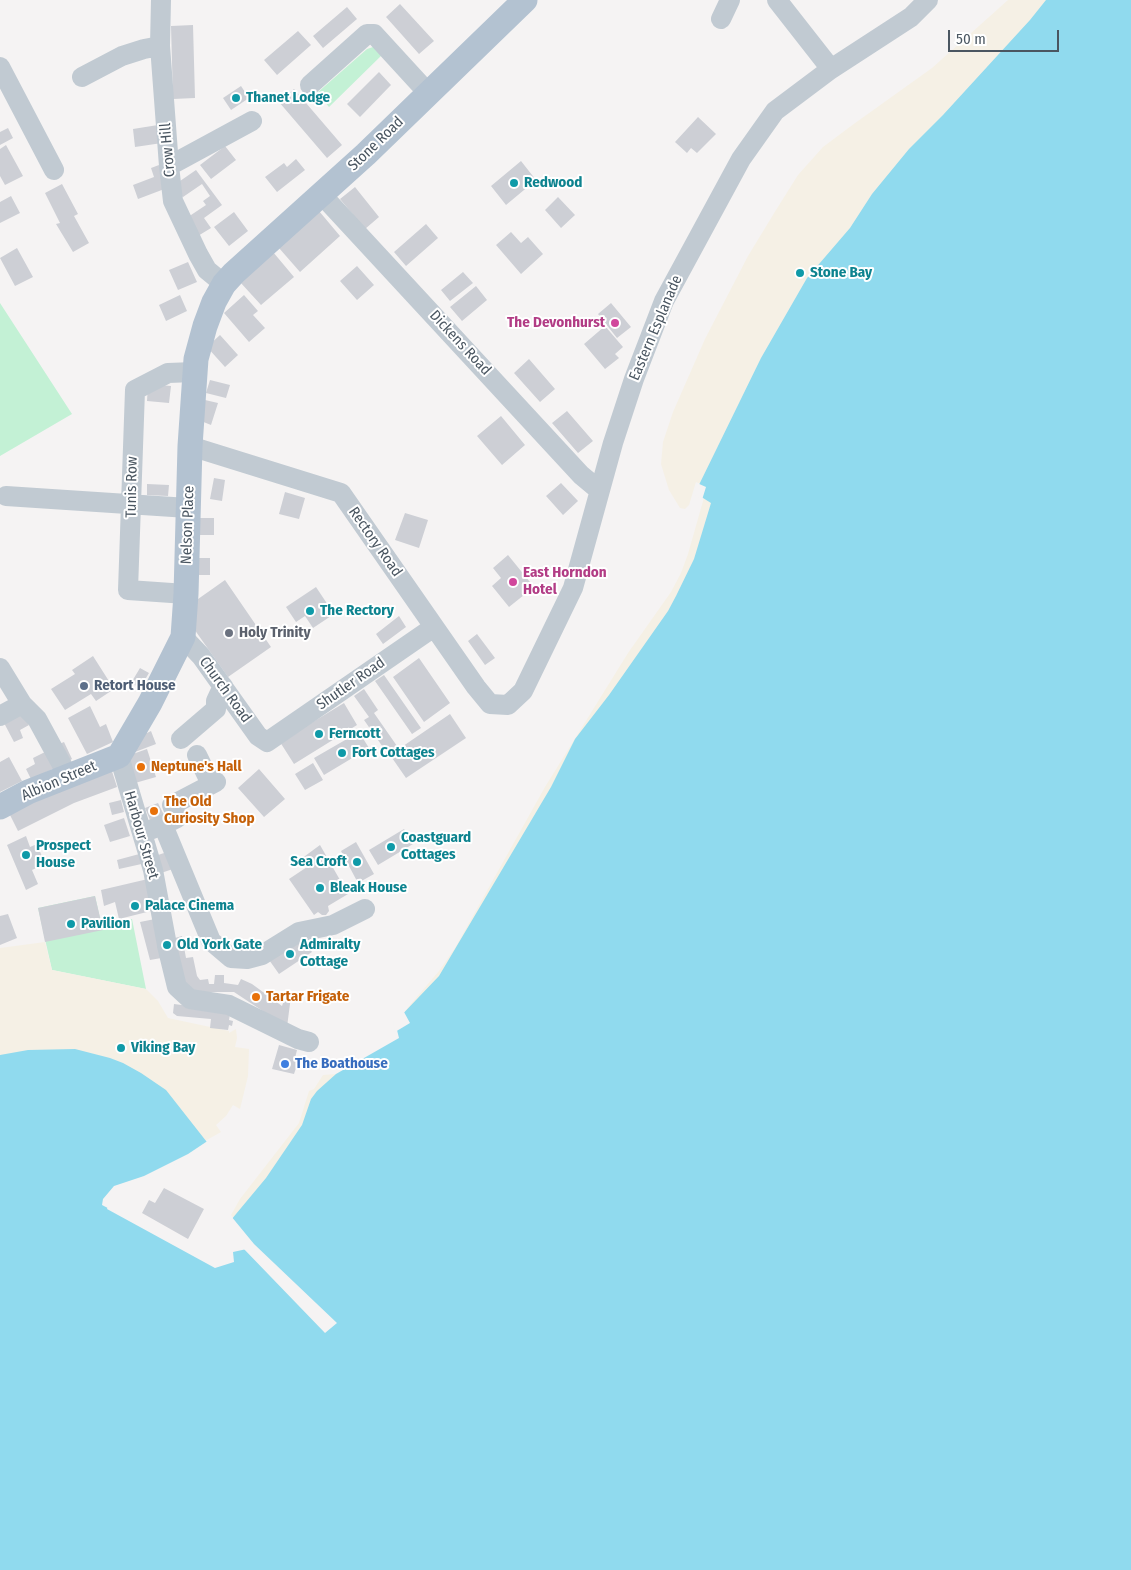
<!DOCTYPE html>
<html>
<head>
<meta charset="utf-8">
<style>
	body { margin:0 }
	#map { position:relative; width:1131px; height:1570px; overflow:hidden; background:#f5f3f3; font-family:"Fira Sans Condensed",sans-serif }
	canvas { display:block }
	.scale { position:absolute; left:948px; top:30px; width:111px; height:22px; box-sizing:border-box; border:2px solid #4a5661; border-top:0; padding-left:6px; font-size:15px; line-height:18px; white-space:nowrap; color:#4a5661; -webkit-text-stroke:4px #fff; paint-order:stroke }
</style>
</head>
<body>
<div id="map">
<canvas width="1131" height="1570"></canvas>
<div class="scale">50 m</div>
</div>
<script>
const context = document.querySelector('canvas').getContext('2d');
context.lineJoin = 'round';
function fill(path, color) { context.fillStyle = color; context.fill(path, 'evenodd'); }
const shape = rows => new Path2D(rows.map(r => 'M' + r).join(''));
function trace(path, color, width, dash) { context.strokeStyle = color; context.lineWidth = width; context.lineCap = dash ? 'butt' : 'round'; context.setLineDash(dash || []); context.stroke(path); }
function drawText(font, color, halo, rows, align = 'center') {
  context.font = font + ' "Fira Sans Condensed",sans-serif'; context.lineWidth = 4; context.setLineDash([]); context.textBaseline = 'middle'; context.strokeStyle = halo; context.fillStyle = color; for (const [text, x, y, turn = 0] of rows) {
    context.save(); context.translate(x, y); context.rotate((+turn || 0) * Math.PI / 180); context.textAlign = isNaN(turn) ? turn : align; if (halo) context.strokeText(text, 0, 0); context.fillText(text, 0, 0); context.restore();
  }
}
const green = shape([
	[373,47,383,54,329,107,317,93,367,49],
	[0,303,72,414,0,456],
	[95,896,100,918,115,915,117,923,132,919,146,989,52,970,38,908]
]);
const sand = shape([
	[1008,0,1080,0,680,666,254,1244,231,1215,240,1199,299,1123,309,1091,314,1089,323,1075,336,1074,390,1049,413,1028,404,1012,439,971,455,948,545,787,628,653,671,592,681,573,688,554,707,487,696,482,689,505,685,509,680,508,669,490,661,464,663,442,673,412,705,339,748,256,776,210,798,175,823,147,851,126,932,68],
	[45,942,52,970,146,989,158,1001,168,1018,229,1031,229,1033,236,1029,237,1038,235,1047,249,1049,248,1076,240,1109,233,1105,226,1116,216,1125,221,1132,182,1154,0,1150,0,948]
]);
const water = shape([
	[1046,0,1131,0,1131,1570,0,1570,0,1055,28,1050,75,1049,110,1058,123,1063,141,1073,166,1090,210,1146,157,1173,124,1185,110,1200,107,1209,215,1268,234,1262,233,1252,256,1247,231,1220,266,1178,302,1125,311,1099,317,1091,336,1074,399,1038,395,1022,439,976,551,787,575,739,609,695,668,611,676,596,694,559,711,503,695,493,761,358,807,278,850,228,872,194,909,149,943,115,1030,20]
]);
const pier = shape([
	[697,483,706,487,702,500,693,494],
	[416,997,404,1012,410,1023,395,1032,393,1021],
	[209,1140,213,1145,212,1148,174,1165,158,1175,125,1188,116,1195,112,1201,110,1208,173,1242,102,1205,103,1199,114,1186,144,1176,188,1154],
	[231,1216,254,1244,337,1323,325,1333,242,1247,252,1245,229,1221]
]);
const building = shape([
	[400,4,434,41,419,54,386,17],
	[347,7,357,19,323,48,313,36],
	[193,25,195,98,173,99,171,26],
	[298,31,311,45,277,75,264,60],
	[379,72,391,85,360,117,347,104],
	[241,86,249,98,231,110,223,98],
	[294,89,342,145,327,158,279,102],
	[698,117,716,134,697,153,691,148,687,153,675,142],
	[158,125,162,143,135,147,133,129],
	[8,128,13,138,0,145,0,132],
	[6,145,23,176,5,185,0,176,0,149],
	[225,146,236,160,211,179,200,165],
	[296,159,305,170,277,192,265,177,284,163,287,167],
	[521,161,536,180,506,205,491,186],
	[159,165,167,188,138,199,133,185,154,177,151,168],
	[196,170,222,205,204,218,211,228,193,239,185,219,206,205,203,201,210,196,202,184,183,197,180,195,180,181],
	[62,184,78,214,74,216,89,243,73,252,56,224,60,223,45,193],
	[355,187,379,217,365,229,340,199],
	[11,196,20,213,0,223,0,202],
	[558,197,575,215,561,228,545,210],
	[319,211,340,236,300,272,279,248],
	[234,212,248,231,229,246,214,227],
	[426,224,438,238,406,266,394,252],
	[511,232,521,243,528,237,543,254,521,274,496,245],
	[17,248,33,277,15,286,0,258],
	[273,252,294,277,261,305,240,282],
	[188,262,197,282,178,290,169,270],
	[357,266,374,285,357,300,340,281],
	[463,272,473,283,450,301,441,290],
	[476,286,487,300,462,321,450,307],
	[180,295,187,311,166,321,159,305],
	[244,295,258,311,253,315,265,328,249,342,224,313],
	[611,303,631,327,617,338,598,314],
	[605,326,623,347,615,354,619,358,605,369,584,344],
	[220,335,238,355,225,367,207,347],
	[529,359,555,389,540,402,514,373],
	[210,380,230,385,226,398,206,393],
	[148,384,171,386,169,403,147,401],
	[205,400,218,403,211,425,201,421],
	[567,411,593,441,578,453,552,423],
	[501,416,525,445,502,465,477,436],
	[214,478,225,480,222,501,210,499],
	[561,483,578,501,563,515,546,496],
	[147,484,169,485,168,496,147,495],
	[285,492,305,498,299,519,279,514],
	[405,513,428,520,419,548,395,540],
	[194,518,214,518,214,535,194,535],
	[508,555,534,587,509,607,492,586,501,578,493,568],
	[189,558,210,558,210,575,190,575],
	[225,580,271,647,228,677,187,619,191,604],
	[316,587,334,614,313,628,305,616,296,622,286,607],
	[399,616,406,627,383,644,376,634],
	[477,634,495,658,485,665,468,641],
	[93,656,114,689,96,701,91,694,65,710,51,689,75,674,72,670],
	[419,658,450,703,424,722,393,677],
	[140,668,149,673,140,688,131,683],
	[384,675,421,728,412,734,375,681],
	[364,689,378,710,374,713,397,746,387,753,364,720,369,717,354,696],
	[344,703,357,725,294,764,280,742],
	[90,706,100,727,106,724,113,742,87,754,68,718],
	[22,711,29,725,20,730,23,738,14,742,3,721],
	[450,714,466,738,406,778,390,755],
	[146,730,147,733,151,731,156,744,135,752],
	[359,732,369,748,324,775,314,758],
	[64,742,72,759,65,763,57,745],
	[147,749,156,777,135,783,127,756],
	[47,751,55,768,31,779,26,769,35,764,33,758],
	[9,757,22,781,0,792,0,762],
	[313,763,323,780,305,790,295,774],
	[110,765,117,787,74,803,18,831,8,811],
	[259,769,285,799,264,817,238,788],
	[121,800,124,812,112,815,109,803],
	[158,803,164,815,150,820,145,808],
	[124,818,130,836,110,842,104,825],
	[404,829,413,844,378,865,369,850],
	[26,836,30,847,37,844,45,864,32,870,38,884,26,890,7,845],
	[356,842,374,874,358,883,341,851],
	[320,845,348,894,328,906,329,911,326,915,322,915,318,912,314,915,289,879,307,867,301,859],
	[167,852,173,869,158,874,152,857],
	[143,853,146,863,119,869,117,860],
	[148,879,155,910,119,919,115,902,104,906,101,890],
	[95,896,103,930,45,942,38,908],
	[8,914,17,938,0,945,0,916],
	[160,918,167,957,150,960,140,922],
	[300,934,312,952,279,974,267,957],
	[182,936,186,958,193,957,197,976,200,980,208,979,209,984,214,984,215,975,224,975,224,983,238,985,241,979,252,984,282,1006,286,995,291,996,287,1027,234,992,199,992,184,987,168,940],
	[174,1004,212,1009,230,1014,229,1020,233,1021,232,1026,229,1025,228,1030,210,1028,211,1019,177,1016,173,1013],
	[279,1045,297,1050,295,1058,299,1059,294,1074,272,1069],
	[164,1188,204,1209,188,1239,142,1213,149,1200,155,1203]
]);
const minor = shape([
	[161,0,160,46,169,166,173,201,198,254,207,270,224,284],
	[777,0,831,69],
	[721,19,730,0],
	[0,67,54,170],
	[82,77,122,56,144,49,160,46],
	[310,85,367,34,374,34,429,94],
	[169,166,252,121],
	[322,195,581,475,599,490],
	[190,446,341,493,476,687,490,704,508,705,523,691,573,588,613,443,634,379,664,301,741,159,775,111,831,69,911,17,928,0],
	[6,496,188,508],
	[186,594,128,590,135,390,168,373,194,372],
	[183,637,201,656,258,736,267,742,434,627],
	[0,668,22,704,37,719,68,776],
	[0,716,22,704],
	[181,739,216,709,216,701,223,686],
	[197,755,211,784],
	[119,756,153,870,167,945],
	[163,825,177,818,172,805,216,782],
	[142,833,163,825,211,941,231,958,247,959,262,955,299,932,333,925,365,909],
	[167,946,177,987,190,999,229,1005,298,1039,309,1042]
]);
const major = shape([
	[0,807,28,792,119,756,150,703,183,637,186,594,190,446,196,359,205,326,214,302,224,284,234,273,366,154,525,0]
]);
const markers = [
	[236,98,5,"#0f9aa8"],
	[514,183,5,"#0f9aa8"],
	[800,273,5,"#0f9aa8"],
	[615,323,5,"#d1479c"],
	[513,582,5,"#d1479c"],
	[310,611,5,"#0f9aa8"],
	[229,633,5,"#6b7280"],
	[84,686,5,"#5c6f8a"],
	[319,734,5,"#0f9aa8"],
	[342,753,5,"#0f9aa8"],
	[141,767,5,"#e8710a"],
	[154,811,5,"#e8710a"],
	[391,847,5,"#0f9aa8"],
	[26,855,5,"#0f9aa8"],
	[357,862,5,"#0f9aa8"],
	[320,888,5,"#0f9aa8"],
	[135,906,5,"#0f9aa8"],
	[71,924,5,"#0f9aa8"],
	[167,945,5,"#0f9aa8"],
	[290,954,5,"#0f9aa8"],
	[256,997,5,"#e8710a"],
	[121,1048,5,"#0f9aa8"],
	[285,1064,5,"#3f7fe0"]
];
const cultureNames = [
	["Thanet Lodge",246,98],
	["Redwood",524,183],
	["Stone Bay",810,273],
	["The Rectory",320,611],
	["Ferncott",329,734],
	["Fort Cottages",352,753],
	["Coastguard",401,838],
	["Cottages",401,855],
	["Prospect",36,846],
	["House",36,863],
	["Sea Croft",347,862,"right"],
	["Bleak House",330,888],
	["Palace Cinema",145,906],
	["Pavilion",81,924],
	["Old York Gate",177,945],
	["Admiralty",300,945],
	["Cottage",300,962],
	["Viking Bay",131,1048]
];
const streetNames = [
	["Stone Road",376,144,-44],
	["Crow Hill",168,150,-95],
	["Eastern Esplanade",656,328,-67],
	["Dickens Road",460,343,47],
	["Tunis Row",132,487,-89],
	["Nelson Place",188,525,-88],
	["Rectory Road",375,542,55],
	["Shutler Road",351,684,-35],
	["Church Road",225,690,54],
	["Albion Street",59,781,-23],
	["Harbour Street",141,835,74]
];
const hotelNames = [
	["The Devonhurst",605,323],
	["East Horndon",523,573,"left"],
	["Hotel",523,590,"left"]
];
const worshipNames = [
	["Holy Trinity",239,633]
];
const serviceNames = [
	["Retort House",94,686]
];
const foodNames = [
	["Neptune's Hall",151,767],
	["The Old",164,802],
	["Curiosity Shop",164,819],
	["Tartar Frigate",266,997]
];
const shopNames = [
	["The Boathouse",295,1064]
];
fill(green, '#c3f1d5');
fill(sand, '#f5f0e5');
fill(water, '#90daee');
fill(pier, '#f5f3f3');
fill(building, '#cdcfd5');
trace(minor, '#c1cad2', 20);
trace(major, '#b3c2d1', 25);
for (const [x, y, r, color] of markers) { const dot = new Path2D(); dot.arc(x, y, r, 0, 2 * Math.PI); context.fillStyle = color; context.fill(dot); trace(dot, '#fff', 2); }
drawText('bold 15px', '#0d838f', '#fff', cultureNames, 'left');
drawText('15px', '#4a5661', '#fff', streetNames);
drawText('bold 15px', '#b23c85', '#fff', hotelNames, 'right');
drawText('bold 15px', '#5b616d', '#fff', worshipNames, 'left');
drawText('bold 15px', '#4e5e75', '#fff', serviceNames, 'left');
drawText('bold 15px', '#c56008', '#fff', foodNames, 'left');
drawText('bold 15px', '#366cbe', '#fff', shopNames, 'left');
</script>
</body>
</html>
